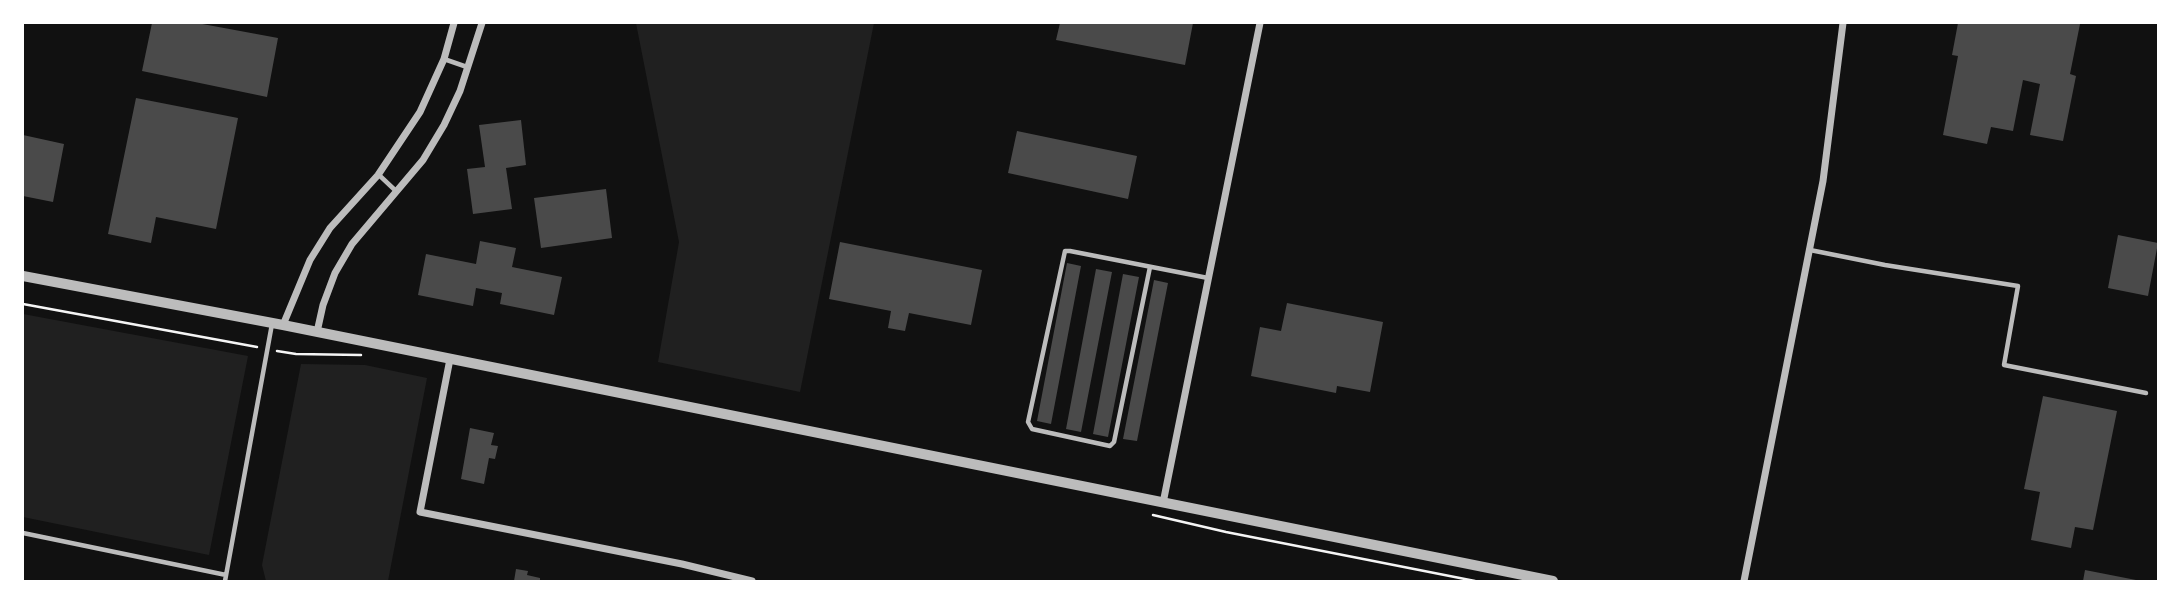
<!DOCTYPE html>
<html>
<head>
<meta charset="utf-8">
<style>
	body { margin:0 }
	#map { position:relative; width:2181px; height:604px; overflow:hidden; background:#111; font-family:Merriweather,serif }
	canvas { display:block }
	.frame { position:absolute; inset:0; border:24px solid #fff; pointer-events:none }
</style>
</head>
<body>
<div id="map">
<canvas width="2181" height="604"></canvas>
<div class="frame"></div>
</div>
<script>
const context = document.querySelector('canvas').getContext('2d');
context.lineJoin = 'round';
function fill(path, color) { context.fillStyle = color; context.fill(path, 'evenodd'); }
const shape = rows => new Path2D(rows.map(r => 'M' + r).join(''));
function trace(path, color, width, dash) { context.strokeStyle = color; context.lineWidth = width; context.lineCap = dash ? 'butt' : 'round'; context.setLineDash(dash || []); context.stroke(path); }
const green = shape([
	[636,23,874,23,800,392,658,362,679,242],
	[23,314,248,356,209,555,23,517],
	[301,364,365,365,427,378,388,581,266,581,262,565]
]);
const building = shape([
	[152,23,197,23,278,38,267,97,142,71],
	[1060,23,1193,23,1185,65,1056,40],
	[1958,23,2080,24,2070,74,2076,76,2063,141,2030,135,2040,84,2023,80,2013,131,1991,127,1987,144,1943,135,1958,56,1952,55],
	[136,98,238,118,216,229,156,217,151,243,108,234],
	[521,120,526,165,506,168,512,209,473,214,467,169,485,167,479,125],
	[1017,131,1137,156,1128,199,1008,173],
	[23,135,64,144,53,202,23,196],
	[606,189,612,238,541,248,534,198],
	[2118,235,2158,243,2148,296,2108,288],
	[480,241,516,248,512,267,562,277,554,315,500,304,502,293,476,288,473,306,418,295,426,254,476,264],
	[840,242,982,270,971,325,909,313,905,331,888,328,891,311,829,299],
	[1067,263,1081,266,1051,424,1037,421],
	[1096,269,1112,272,1081,432,1066,429],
	[1123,274,1139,277,1108,437,1093,434],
	[1154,280,1168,283,1137,441,1123,439],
	[1287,303,1383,322,1370,392,1337,386,1336,393,1251,376,1260,327,1281,331],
	[2043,396,2117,411,2093,530,2075,527,2071,548,2031,540,2040,492,2024,489],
	[470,428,494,433,491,445,498,446,495,459,489,458,484,484,461,479],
	[516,569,528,571,527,575,540,578,540,581,514,581],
	[2085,570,2136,580,2136,581,2083,581]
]);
const path = shape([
	[23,304,257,347],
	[277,351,296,354,361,355],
	[1153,515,1226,532,1475,581]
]);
const service = shape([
	[444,59,467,67],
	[379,175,397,192],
	[1810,250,1885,265,2018,286,2004,365,2146,393],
	[1150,267,1114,442,1110,446,1032,429,1028,422,1065,251,1070,251,1208,278],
	[23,533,226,575],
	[225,581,272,324]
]);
const minor = shape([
	[283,325,310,260,330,228,378,175,420,112,444,59,454,23],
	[317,332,323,305,335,273,352,244,423,160,444,125,460,91,482,23],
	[450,359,420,512,682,564,752,581],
	[1163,503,1260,23],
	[1744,581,1823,181,1843,23]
]);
const tertiary = shape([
	[23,276,283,325,1553,581]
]);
fill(green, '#202020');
fill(building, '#4a4a4a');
trace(path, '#f5f5f5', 2.5);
trace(service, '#bcbcbc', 4.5);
trace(minor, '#bcbcbc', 7);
trace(tertiary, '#bcbcbc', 10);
</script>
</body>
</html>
